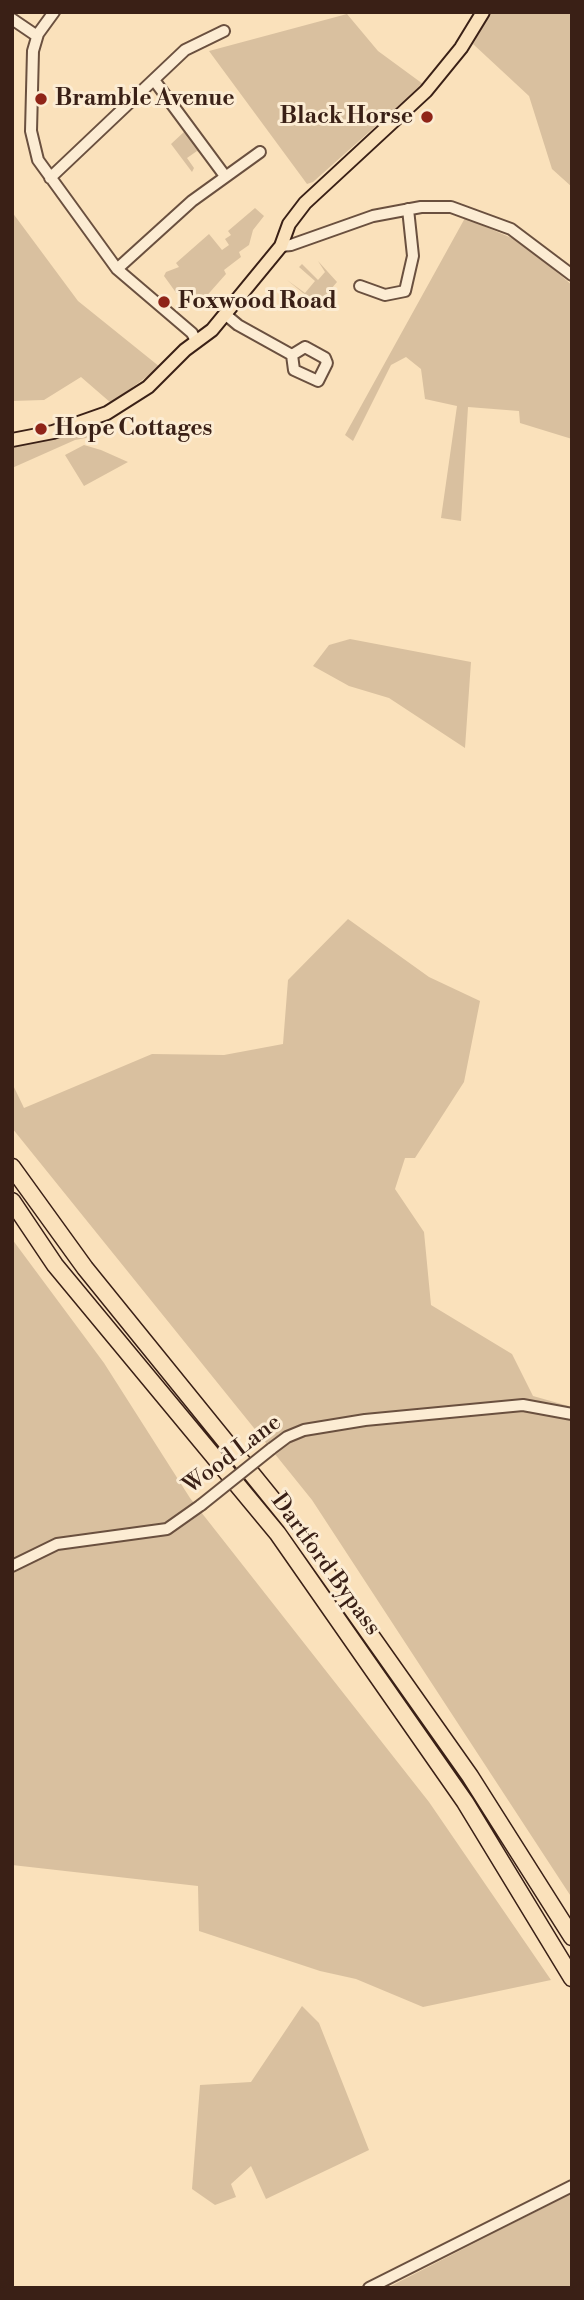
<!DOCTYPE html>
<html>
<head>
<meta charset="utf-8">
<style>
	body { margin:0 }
	#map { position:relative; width:584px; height:2300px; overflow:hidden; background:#fae1bb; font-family:"Libre Bodoni",serif }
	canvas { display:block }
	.frame { position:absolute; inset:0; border:14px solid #3a2016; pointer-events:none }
</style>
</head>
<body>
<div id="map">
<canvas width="584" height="2300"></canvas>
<div class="frame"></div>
</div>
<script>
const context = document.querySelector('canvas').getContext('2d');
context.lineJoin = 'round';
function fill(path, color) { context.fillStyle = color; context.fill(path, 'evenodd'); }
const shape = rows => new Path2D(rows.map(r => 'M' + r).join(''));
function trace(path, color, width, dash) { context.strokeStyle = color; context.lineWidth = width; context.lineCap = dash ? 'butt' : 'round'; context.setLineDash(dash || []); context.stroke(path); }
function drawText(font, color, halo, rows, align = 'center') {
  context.font = font + ' "Libre Bodoni",serif'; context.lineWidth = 6; context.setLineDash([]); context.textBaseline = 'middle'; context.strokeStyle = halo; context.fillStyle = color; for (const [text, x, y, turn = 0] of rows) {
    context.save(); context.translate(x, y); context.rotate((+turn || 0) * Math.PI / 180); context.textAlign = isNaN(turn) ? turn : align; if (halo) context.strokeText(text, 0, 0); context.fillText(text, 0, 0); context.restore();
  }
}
const green = shape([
	[491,12,572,12,572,187,552,169,529,96,473,44],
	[347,14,378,51,423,84,313,182,307,184,209,51],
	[185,131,206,159,197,151,187,158,194,168,192,172,171,144],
	[255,208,264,216,253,230,249,245,239,252,241,257,224,270,226,274,203,300,194,307,181,289,177,294,164,276,166,272,179,267,176,263,209,234,222,250,229,245,225,239,231,235,228,231],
	[12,212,78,301,160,367,111,403,81,377,44,400,12,401],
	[465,218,521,242,572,285,572,439,520,423,519,411,468,407,461,521,441,518,457,406,425,399,421,369,406,357,391,365,353,441,345,435],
	[318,261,337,282,320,302,303,293,287,280,305,293,315,281,299,267,302,264,318,280,325,272],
	[101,421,105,429,91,437,75,440,12,468,12,448],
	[84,445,101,450,128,462,84,486,65,455],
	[350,639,471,662,465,748,389,698,349,686,313,666,329,645],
	[348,919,429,977,480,1001,464,1082,415,1158,405,1158,395,1189,424,1232,431,1305,512,1354,533,1396,572,1407,572,1898,312,1500,12,1128,12,1083,24,1108,152,1054,224,1055,283,1044,288,980],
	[12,1239,104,1363,190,1498,429,1802,551,1980,423,2007,356,1979,320,1971,199,1931,198,1886,12,1865],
	[302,2006,319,2023,369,2150,266,2199,251,2166,231,2184,236,2197,215,2205,192,2189,200,2085,251,2082],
	[572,2193,572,2288,387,2288]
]);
const minor = shape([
	[54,12,38,34,33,51,31,131,38,160,117,269,192,333,196,341],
	[12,19,37,36],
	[154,80,225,176],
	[50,178,185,50,224,31],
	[281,246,291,245,373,216,421,207,451,207,511,229,572,275],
	[117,269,192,201,260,152],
	[360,286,385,295,405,291,413,256,408,209],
	[226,315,238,325,292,355],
	[305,347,325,358,327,363,318,381,294,370,292,355,305,347],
	[271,1449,287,1437,304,1430,365,1420,523,1405,572,1414],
	[12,1566,57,1544,167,1529,201,1505],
	[369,2288,572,2186]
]);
const major = shape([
	[12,440,53,432,107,413,148,387,185,350,212,330,281,246,289,224,305,203,426,91,461,48,483,12]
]);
const highway = shape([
	[12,1167,85,1268,290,1521,470,1776,572,1937],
	[12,1201,55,1265,278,1534,465,1802,572,1978]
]);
const minorBridge = shape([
	[201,1505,271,1449]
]);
const markers = [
	[41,99,7,"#8f2418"],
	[427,117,7,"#8f2418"],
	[164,302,7,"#8f2418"],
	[41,429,7,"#8f2418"]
];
const poiNames = [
	["Bramble Avenue",55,99],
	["Black Horse",413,117,"right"],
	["Foxwood Road",178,302],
	["Hope Cottages",55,429]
];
const streetNames = [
	["Wood Lane",233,1455,-37],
	["Dartford Bypass",325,1565,54]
];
fill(green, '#d9c09f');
trace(minor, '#6a503f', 14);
trace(major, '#3a2016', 16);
trace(highway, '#3a2016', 19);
trace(minor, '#fcecd3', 10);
trace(major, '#fae1bb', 12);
trace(highway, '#fae1bb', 16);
trace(minorBridge, '#6a503f', 14, []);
trace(minorBridge, '#fcecd3', 10);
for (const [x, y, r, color] of markers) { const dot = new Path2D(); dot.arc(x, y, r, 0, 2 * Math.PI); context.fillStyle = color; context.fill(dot); trace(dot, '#fcecd3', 2.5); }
drawText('bold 23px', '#3a2016', '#fcecd3', poiNames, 'left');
drawText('23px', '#3a2016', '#fcecd3', streetNames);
</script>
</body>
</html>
